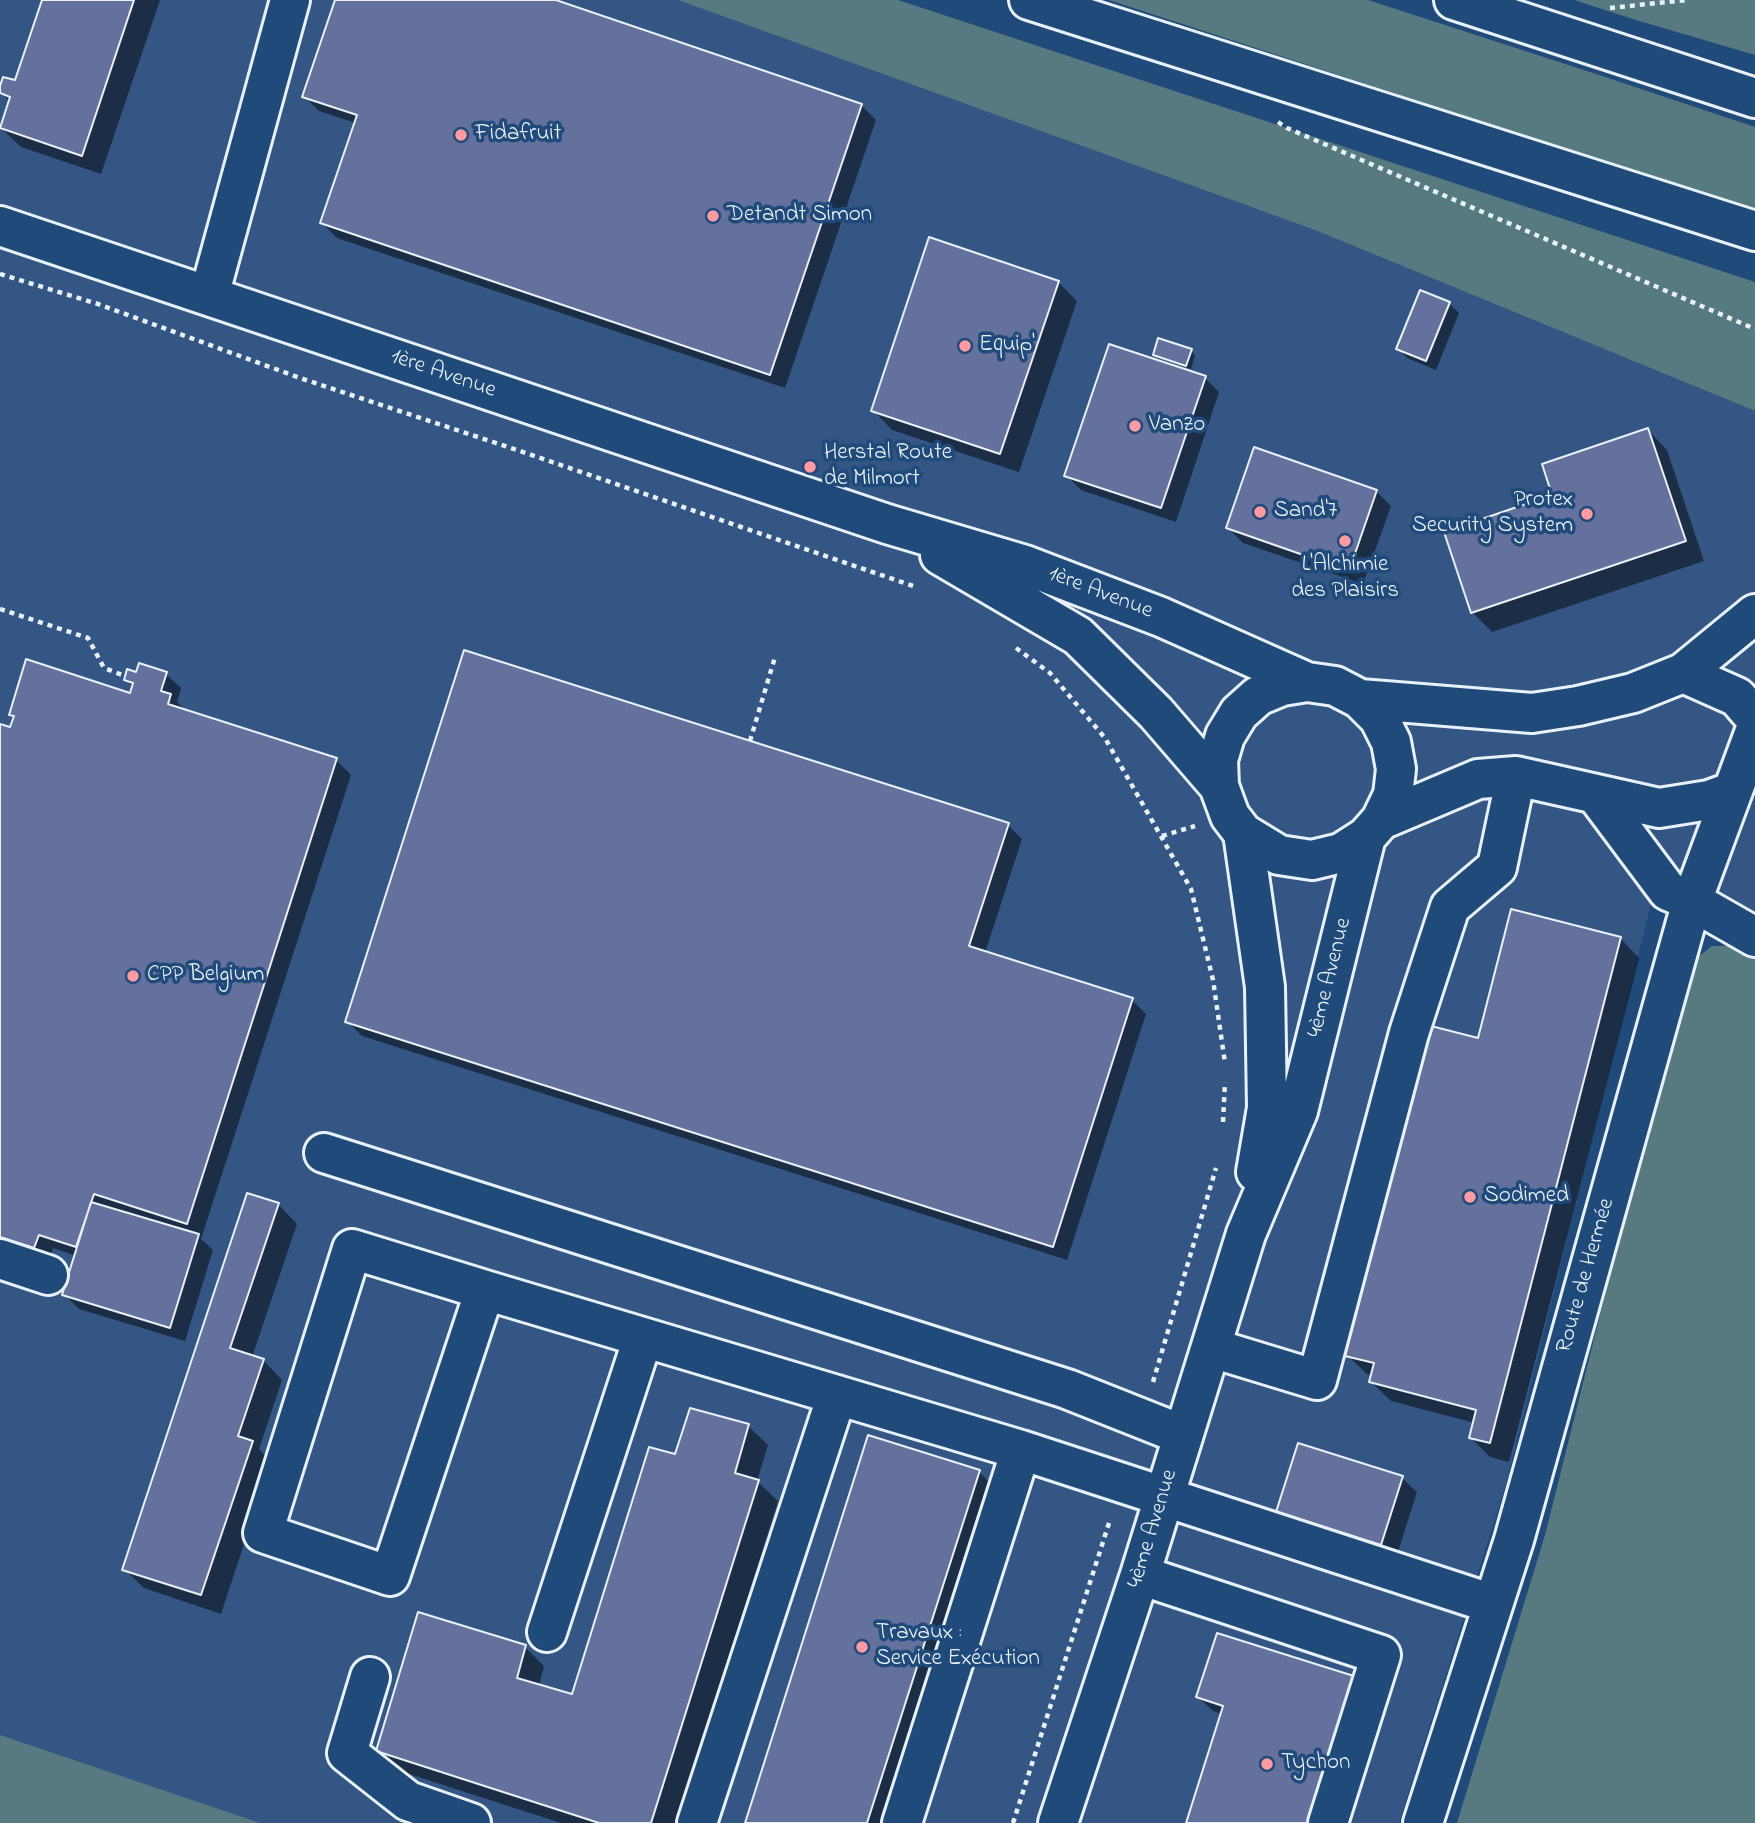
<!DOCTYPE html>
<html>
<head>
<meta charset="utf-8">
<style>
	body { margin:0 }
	canvas { display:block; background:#1f4a7a }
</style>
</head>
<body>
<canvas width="1755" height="1823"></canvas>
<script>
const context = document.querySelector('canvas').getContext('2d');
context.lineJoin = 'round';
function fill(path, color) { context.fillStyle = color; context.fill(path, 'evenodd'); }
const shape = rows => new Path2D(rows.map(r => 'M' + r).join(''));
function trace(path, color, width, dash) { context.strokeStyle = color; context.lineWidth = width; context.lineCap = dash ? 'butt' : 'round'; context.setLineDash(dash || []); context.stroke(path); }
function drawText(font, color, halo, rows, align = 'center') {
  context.font = font + ' "Indie Flower",sans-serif'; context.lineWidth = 7; context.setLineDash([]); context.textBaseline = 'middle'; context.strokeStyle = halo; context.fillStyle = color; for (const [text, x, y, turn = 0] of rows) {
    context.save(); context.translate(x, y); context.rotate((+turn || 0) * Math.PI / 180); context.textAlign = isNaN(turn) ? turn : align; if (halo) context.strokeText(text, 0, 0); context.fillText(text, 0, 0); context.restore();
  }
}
const built = shape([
	[0,0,678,0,1315,230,1755,411,1755,937,1652,900,1506,1484,1399,1823,0,1823]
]);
const green = shape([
	[678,0,898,0,1755,282,1755,411,1315,230],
	[1109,0,1368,0,1593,73,1755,127,1755,211],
	[1574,0,1755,0,1755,55,1636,20],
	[1712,946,1755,946,1755,1823,1457,1823,1545,1535,1676,1011,1684,968],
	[0,1735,260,1823,0,1823]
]);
const shadow = shape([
	[44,0,160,0,101,174,21,147,1,128,10,102,0,91,16,83],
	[337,0,551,0,861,105,876,120,785,388,337,238,322,223,356,123,319,111,304,96],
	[1058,282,1077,301,1019,472,892,430,873,410],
	[1449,303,1459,313,1436,370,1407,358,1398,348],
	[1191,351,1195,355,1191,369,1159,358,1155,354],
	[1205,378,1219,392,1176,522,1081,490,1066,475],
	[1648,430,1667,450,1704,561,1492,632,1472,612,1554,496],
	[1255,450,1377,492,1391,506,1363,584,1243,543,1228,528],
	[166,674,181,688,177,702,185,710,336,760,351,775,201,1239,213,1250,185,1341,79,1309,64,1294,76,1256,53,1248,49,1261,0,1246,0,725,11,729,15,718,11,714,131,695,133,687,126,680,137,675],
	[1008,825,1022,839,985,953,1132,1000,1146,1014,1067,1260,362,1036,347,1021],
	[1620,938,1639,958,1509,1462,1490,1457,1471,1438,1475,1423,1391,1401,1371,1382,1373,1376,1367,1374,1347,1355,1479,1040],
	[278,1204,297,1224,252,1357,263,1360,282,1380,259,1449,271,1462,221,1614,144,1588,124,1569],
	[748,1426,768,1445,757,1481,778,1501,676,1823,561,1823,397,1770,378,1751,525,1647,544,1666,539,1686,573,1696,676,1456],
	[979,1472,998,1491,892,1823,746,1823],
	[1402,1478,1417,1492,1396,1558,1293,1526,1278,1512],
	[1356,1678,1188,1823,1222,1714,1213,1711,1198,1697]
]);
const building = shape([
	[42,0,134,0,82,156,0,128,10,97,0,93,0,86,3,77,15,80,42,0],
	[335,0,556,0,862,104,770,375,320,223,357,115,302,97,335,0],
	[929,237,1059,281,1000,454,871,411,929,237],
	[1420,290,1450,302,1426,361,1396,349,1420,290],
	[1158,338,1192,349,1186,366,1153,355,1158,338],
	[1109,344,1206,376,1161,508,1064,476,1109,344],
	[1648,428,1686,541,1471,613,1444,532,1552,495,1542,464,1648,428],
	[1254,447,1377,490,1349,571,1226,528,1254,447],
	[464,650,1009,823,969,946,1133,998,1053,1247,345,1022,464,650],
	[26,659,130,693,133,683,124,680,127,669,136,672,139,663,167,672,161,691,171,694,168,704,337,758,187,1224,94,1194,76,1247,39,1235,34,1248,0,1237,0,724,10,727,14,716,9,715,26,659],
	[1511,909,1621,937,1490,1443,1469,1438,1476,1410,1369,1382,1374,1363,1345,1356,1431,1026,1478,1038,1511,909],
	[247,1193,279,1203,230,1348,264,1359,238,1436,253,1441,201,1595,122,1570,247,1193],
	[91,1202,199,1234,170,1328,62,1295,91,1202],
	[690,1408,749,1424,735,1473,759,1480,651,1823,599,1823,376,1751,418,1612,526,1645,517,1678,572,1694,649,1447,675,1454,690,1408],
	[868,1435,980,1470,867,1823,745,1823,868,1435],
	[1298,1443,1403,1476,1381,1545,1276,1512,1298,1443],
	[1217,1633,1357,1677,1310,1823,1186,1823,1223,1706,1196,1697,1217,1633]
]);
const path = shape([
	[1610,8,1686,0],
	[1278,122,1287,128,1755,329],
	[0,274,98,304,300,378,517,450,916,587],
	[0,609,88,638,104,668,125,676],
	[1016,648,1050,673,1105,738,1191,889,1213,980,1225,1063],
	[750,741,775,657],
	[1162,836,1195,826],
	[1223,1122,1225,1082],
	[1153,1382,1216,1168],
	[1013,1823,1110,1520]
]);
const minor = shape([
	[1029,0,1755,231],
	[1454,0,1755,98],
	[0,226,887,524,1025,565,1161,617,1307,682,1335,686,1360,699,1379,718,1391,742,1396,769,1393,795,1381,820,1366,837,1341,853,1312,860,1279,855,1243,833,1230,816,1219,786,1218,760,1225,736,1239,713,1258,696,1282,686,1307,682],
	[209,296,290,0],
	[940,555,1078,636,1156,713,1219,786],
	[1683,673,1737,697,1755,718],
	[1360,699,1532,713,1578,706,1633,693,1683,673,1755,614],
	[1597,796,1668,891,1692,901,1755,937],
	[1381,820,1478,779,1516,776,1659,808,1709,800,1731,792],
	[1243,833,1265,987,1267,1108,1256,1172],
	[324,1153,1067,1389,1183,1435],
	[0,1259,48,1275],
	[485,1290,352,1249,263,1533,390,1576,485,1290,1021,1450],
	[1212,1348,1317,1380,1409,1033,1450,907,1497,867,1516,776],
	[1140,1575,1381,1655,1328,1823],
	[547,1632,643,1338],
	[370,1677,347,1753,408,1801,471,1823],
	[697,1823,837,1395],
	[902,1823,1021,1450,1493,1604],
	[1058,1823,1140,1575,1246,1234,1298,1111,1366,837],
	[1423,1823,1514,1540,1692,901,1755,731]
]);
const markers = [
	[461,135,7,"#ff9aa2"],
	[713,216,7,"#ff9aa2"],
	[965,346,7,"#ff9aa2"],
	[1135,426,7,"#ff9aa2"],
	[810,467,7,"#ff9aa2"],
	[1260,512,7,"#ff9aa2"],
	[1587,514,7,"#ff9aa2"],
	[1345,541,7,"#ff9aa2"],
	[133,976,7,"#ff9aa2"],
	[1470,1197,7,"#ff9aa2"],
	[862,1647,7,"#ff9aa2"],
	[1267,1764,7,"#ff9aa2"]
];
const poiNames = [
	["Fidafruit",475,135],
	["Detandt Simon",727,216],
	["Equip'",979,346],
	["Vanzo",1149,426],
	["Herstal Route",824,454],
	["de Milmort",824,480],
	["Protex",1573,501,"right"],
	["Security System",1573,527,"right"],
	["Sand'7",1274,512],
	["L'Alchimie",1345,566,"center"],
	["des Plaisirs",1345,592,"center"],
	["CPP Belgium",147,976],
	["Sodimed",1484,1197],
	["Travaux :",876,1634],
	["Service Exécution",876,1660],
	["Tychon",1281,1764]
];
const streetNames = [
	["1ère Avenue",443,375,19],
	["1ère Avenue",1100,594,21],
	["4ème Avenue",1331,978,-76],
	["Route de Hermée",1587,1276,-74],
	["4ème Avenue",1154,1529,-73]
];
fill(built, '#345684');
fill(green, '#577a80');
fill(shadow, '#0007');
fill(building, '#65719d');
trace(building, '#e8f1f8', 2);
trace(minor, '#e8f1f8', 44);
trace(path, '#e8f1f8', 4.5, [5, 5]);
trace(minor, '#1f4a7a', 38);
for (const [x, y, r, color] of markers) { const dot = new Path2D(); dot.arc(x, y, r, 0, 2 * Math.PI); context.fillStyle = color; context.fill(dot); trace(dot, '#1f4a7a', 2.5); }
drawText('23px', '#e8f1f8', '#1f4a7a', poiNames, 'left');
drawText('23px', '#e8f1f8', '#1f4a7a', streetNames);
</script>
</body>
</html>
